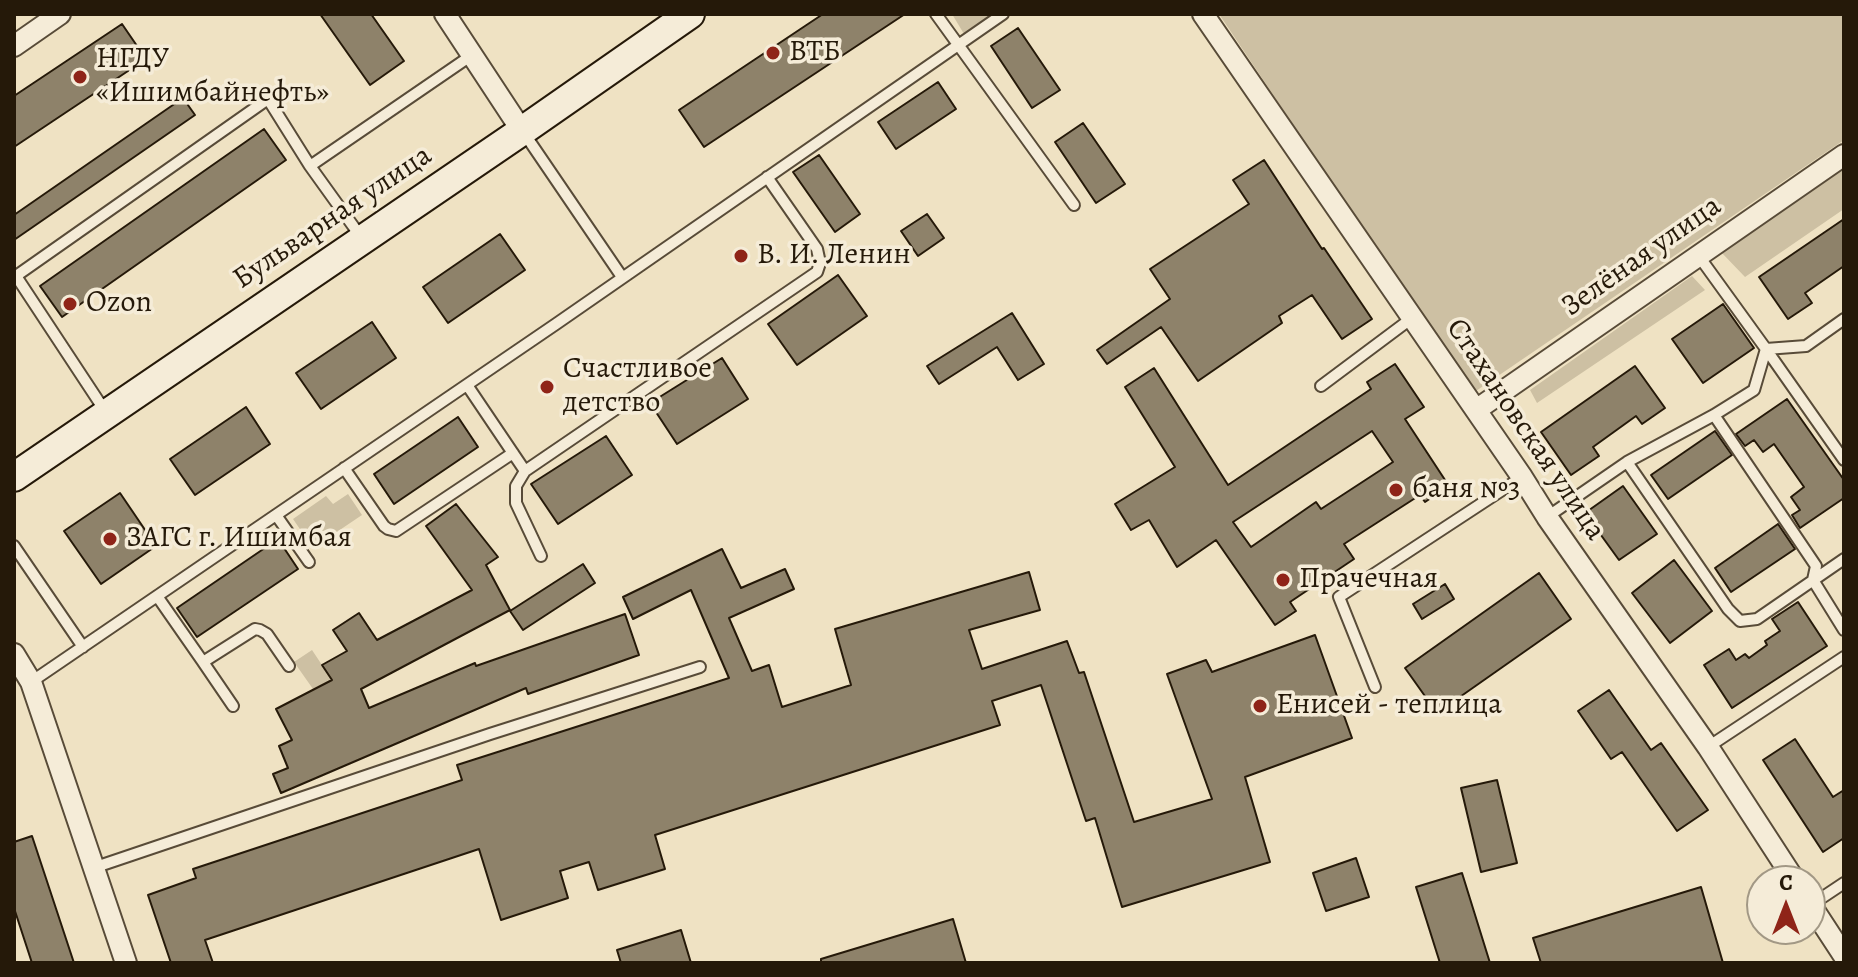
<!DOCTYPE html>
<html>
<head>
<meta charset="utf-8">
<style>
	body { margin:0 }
	#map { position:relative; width:1858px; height:977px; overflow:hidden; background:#efe2c3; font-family:Alegreya,serif }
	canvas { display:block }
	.frame { position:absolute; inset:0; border:16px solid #251909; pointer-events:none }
	.north { position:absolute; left:1746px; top:865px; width:80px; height:80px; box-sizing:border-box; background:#f5ecd8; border:2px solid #a29885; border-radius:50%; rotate:0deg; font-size:22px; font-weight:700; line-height:32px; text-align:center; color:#251909 }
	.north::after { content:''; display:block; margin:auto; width:28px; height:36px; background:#8f2418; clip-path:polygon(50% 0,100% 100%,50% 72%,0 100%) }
</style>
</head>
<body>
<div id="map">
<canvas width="1858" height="977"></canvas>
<div class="frame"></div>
<div class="north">С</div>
</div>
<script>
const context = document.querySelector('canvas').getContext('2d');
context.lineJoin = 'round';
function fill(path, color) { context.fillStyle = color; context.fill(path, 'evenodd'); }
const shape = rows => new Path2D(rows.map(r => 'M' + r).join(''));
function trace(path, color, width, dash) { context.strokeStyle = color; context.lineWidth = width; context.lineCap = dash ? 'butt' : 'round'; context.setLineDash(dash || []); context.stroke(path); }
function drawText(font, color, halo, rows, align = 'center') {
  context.font = font + ' Alegreya,serif'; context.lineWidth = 7; context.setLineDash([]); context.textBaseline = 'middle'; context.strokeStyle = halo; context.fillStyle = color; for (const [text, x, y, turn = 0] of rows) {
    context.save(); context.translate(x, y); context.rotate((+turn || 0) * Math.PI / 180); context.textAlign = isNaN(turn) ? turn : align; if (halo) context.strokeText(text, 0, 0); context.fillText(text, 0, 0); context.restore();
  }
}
const green = shape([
	[952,14,994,14,964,34],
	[1219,14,1844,14,1844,140,1473,393],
	[1844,168,1844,209,1745,277,1721,252],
	[1692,276,1705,290,1537,403,1530,390],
	[348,494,362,515,313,548,293,519,326,496,333,504],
	[312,650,332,680,313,689,294,662]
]);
const building = shape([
	[320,14,371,14,404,61,370,85,320,14],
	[823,14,905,14,704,147,679,110,823,14],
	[122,24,146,59,14,147,14,96,122,24],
	[1018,28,1060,90,1032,108,991,46,1018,28],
	[938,82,956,109,896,149,878,122,938,82],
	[183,98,195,115,14,240,14,215,183,98],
	[1083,123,1125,184,1096,203,1055,142,1083,123],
	[264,129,286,160,62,317,40,286,264,129],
	[819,155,860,214,835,232,793,172,819,155],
	[1264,160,1322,249,1324,248,1372,319,1342,339,1312,295,1279,316,1282,323,1198,381,1161,327,1107,364,1097,350,1170,299,1150,269,1249,204,1233,180,1264,160],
	[927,214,944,238,918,256,901,231,927,214],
	[1844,219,1844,266,1805,293,1812,303,1788,319,1759,277,1844,219],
	[500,234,525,270,448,323,423,287,500,234],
	[838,275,867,316,797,365,768,324,838,275],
	[1723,304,1754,348,1703,383,1672,339,1723,304],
	[1012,313,1044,364,1018,380,997,347,939,384,927,366,1012,313],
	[372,322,396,358,321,409,296,373,372,322],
	[722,358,748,399,677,444,650,403,722,358],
	[1395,364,1424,407,1405,419,1449,486,1425,502,1420,495,1344,544,1354,559,1290,602,1296,611,1275,625,1216,540,1177,567,1149,520,1131,530,1115,504,1175,467,1125,387,1154,368,1228,485,1371,389,1367,382,1395,364],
	[1372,431,1393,462,1321,509,1316,502,1251,547,1233,522,1372,431],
	[1635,366,1665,408,1642,424,1636,416,1593,447,1599,456,1571,475,1541,432,1635,366],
	[1787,399,1844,480,1844,498,1800,528,1792,515,1800,510,1791,497,1804,487,1774,444,1763,452,1754,440,1745,446,1736,434,1787,399],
	[246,407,270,444,195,495,170,459,246,407],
	[458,417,478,447,394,504,374,474,458,417],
	[1715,431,1732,455,1668,499,1651,475,1715,431],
	[606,436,632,475,558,524,531,484,606,436],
	[1623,486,1657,534,1619,560,1585,513,1623,486],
	[120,493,156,546,101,584,64,531,120,493],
	[456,504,498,557,486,565,510,610,361,689,369,708,475,663,476,666,625,614,639,655,528,694,526,688,281,793,273,774,288,768,279,746,292,740,276,709,332,680,322,665,347,651,333,630,359,613,377,640,472,590,426,526,456,504],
	[1778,524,1795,549,1731,592,1715,568,1778,524],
	[278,539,298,569,197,637,177,608,278,539],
	[722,549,741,588,785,569,794,589,729,618,752,671,769,665,782,707,851,685,835,629,1029,572,1040,610,969,630,982,669,1067,641,1079,673,1084,672,1134,822,1212,799,1167,674,1206,660,1212,672,1315,635,1352,738,1245,777,1270,862,1122,907,1095,818,1086,821,1041,685,992,701,1000,725,655,835,665,869,598,890,589,862,560,871,568,898,501,920,479,849,205,940,213,963,171,963,148,895,196,878,193,869,462,780,457,765,729,678,691,590,633,619,623,597,722,549],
	[1674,560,1712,611,1670,643,1632,593,1674,560],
	[583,564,595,583,523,630,510,611,583,564],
	[1539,573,1571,619,1437,713,1405,668,1539,573],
	[1445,584,1454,599,1422,619,1413,604,1445,584],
	[1798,602,1827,646,1732,708,1704,665,1729,649,1736,660,1745,654,1749,658,1767,645,1765,641,1780,631,1772,619,1798,602],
	[1609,690,1651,750,1661,743,1708,810,1677,831,1622,752,1611,759,1578,711,1609,690],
	[1795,739,1833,797,1844,790,1844,838,1823,852,1763,760,1795,739],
	[1497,780,1517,863,1481,872,1461,788,1497,780],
	[32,836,74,963,32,963,14,908,14,842,32,836],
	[1356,858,1369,897,1326,911,1313,873,1356,858],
	[1462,873,1490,963,1440,963,1416,887,1462,873],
	[1701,887,1723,963,1541,963,1533,938,1701,887],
	[953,919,966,963,821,963,821,959,953,919],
	[681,930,691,963,621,963,617,950,681,930]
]);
const service = shape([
	[936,14,1074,205],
	[524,133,622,277],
	[361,237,310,166,472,55],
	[1766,349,1844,460],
	[1766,349,1806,346,1844,319],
	[467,385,525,471,817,272,820,263,817,249,767,177],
	[1321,386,1412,318],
	[105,411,16,276,268,99,310,166],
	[1714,415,1816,566,1813,580,1844,630],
	[1627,462,1728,609,1740,621,1757,619,1844,559],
	[344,468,384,526,388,529,396,531,513,453],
	[525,471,516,486,516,503,541,556],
	[276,515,309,562],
	[1547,517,1627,462,1714,415,1754,390,1766,349,1698,255],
	[14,546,83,647],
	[157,596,203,662,255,629,260,630,267,634,289,666],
	[203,662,233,706],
	[31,682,556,324,1003,14],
	[1375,687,1339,597,1522,477],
	[1708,747,1844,657],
	[93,868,490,734,700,667],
	[1811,905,1844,883]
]);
const minor = shape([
	[445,14,522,131],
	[1203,14,1522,477,1547,517,1708,747,1795,881],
	[14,46,60,14],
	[1476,410,1844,155],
	[14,654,31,682,126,963],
	[1810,904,1844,956]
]);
const secondary = shape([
	[14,477,522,131,690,14]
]);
const markers = [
	[773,53,8,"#8f2418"],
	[80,77,8,"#8f2418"],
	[741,256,8,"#8f2418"],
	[70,304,8,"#8f2418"],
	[547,387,8,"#8f2418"],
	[1396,490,8,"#8f2418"],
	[110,539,8,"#8f2418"],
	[1283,580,8,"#8f2418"],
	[1260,706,8,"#8f2418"]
];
const poiNames = [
	["ВТБ",789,53],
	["НГДУ",96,60],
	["«Ишимбайнефть»",96,94],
	["В. И. Ленин",757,256],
	["Ozon",86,304],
	["Счастливое",563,370],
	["детство",563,404],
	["баня №3",1412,490],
	["ЗАГС г. Ишимбая",126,539],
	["Прачечная",1299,580],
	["Енисей - теплица",1276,706]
];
const streetNames = [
	["Бульварная улица",333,218,-34],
	["Зелёная улица",1642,257,-35],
	["Стахановская улица",1525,430,56]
];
fill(green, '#cdc0a3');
fill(building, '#8e826a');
trace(building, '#251909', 2);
trace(service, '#584b38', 14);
trace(minor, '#584b38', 24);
trace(secondary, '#251909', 32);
trace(service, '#f5ecd8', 10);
trace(minor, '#f5ecd8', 20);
trace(secondary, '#f5ecd8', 28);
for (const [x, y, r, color] of markers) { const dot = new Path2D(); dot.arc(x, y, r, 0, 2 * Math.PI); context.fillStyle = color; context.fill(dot); trace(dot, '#f5ecd8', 3); }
drawText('30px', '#251909', '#f5ecd8', poiNames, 'left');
drawText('30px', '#251909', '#f5ecd8', streetNames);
</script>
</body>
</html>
